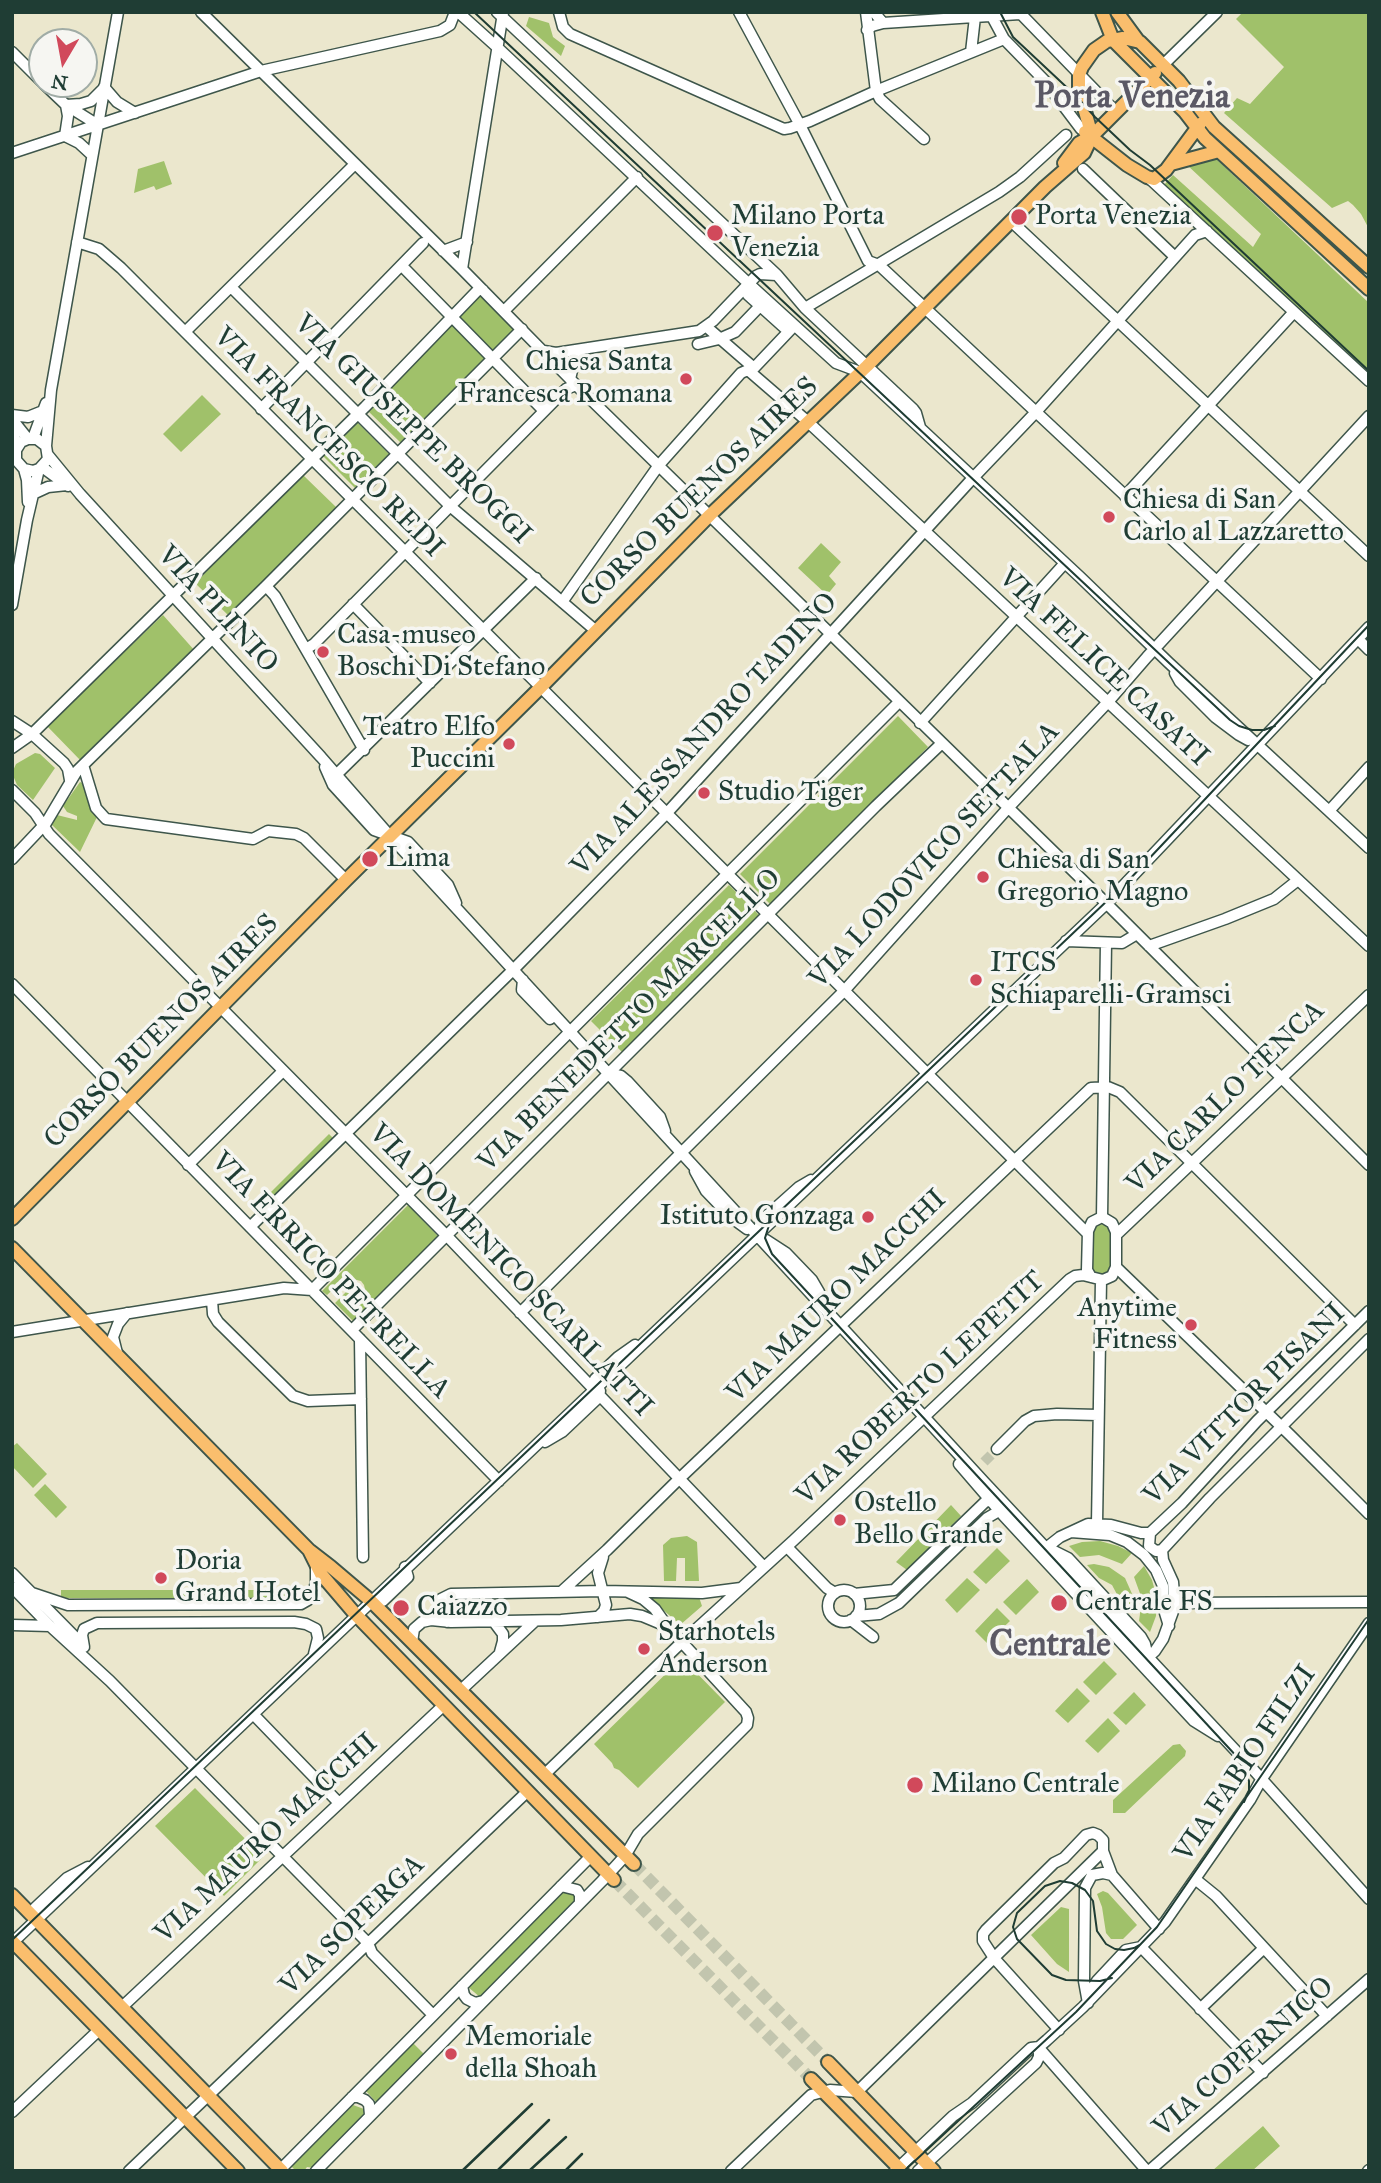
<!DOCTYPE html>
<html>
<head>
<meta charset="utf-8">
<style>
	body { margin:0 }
	#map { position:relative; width:1381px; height:2183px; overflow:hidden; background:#ebe7cd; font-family:"IM FELL Great Primer",serif }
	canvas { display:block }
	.frame { position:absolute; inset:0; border:14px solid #1f3d34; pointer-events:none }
	.north { position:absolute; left:28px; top:28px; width:70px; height:70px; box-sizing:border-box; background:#f6f6f2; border:2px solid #a0aca6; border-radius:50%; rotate:190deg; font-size:19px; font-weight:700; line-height:28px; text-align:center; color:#1f3d34 }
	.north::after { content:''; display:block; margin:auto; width:24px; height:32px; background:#d1495b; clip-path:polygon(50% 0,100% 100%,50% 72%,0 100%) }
</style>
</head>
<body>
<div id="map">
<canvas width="1381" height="2183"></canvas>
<div class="frame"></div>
<div class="north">N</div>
</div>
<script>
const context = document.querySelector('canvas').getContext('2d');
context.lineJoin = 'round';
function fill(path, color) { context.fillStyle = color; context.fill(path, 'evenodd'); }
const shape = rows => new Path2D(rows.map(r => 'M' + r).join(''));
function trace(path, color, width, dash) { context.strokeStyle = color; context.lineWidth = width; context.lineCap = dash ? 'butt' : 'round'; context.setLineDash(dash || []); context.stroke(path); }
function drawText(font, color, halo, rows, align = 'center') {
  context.font = font + ' "IM FELL Great Primer",serif'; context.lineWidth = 7; context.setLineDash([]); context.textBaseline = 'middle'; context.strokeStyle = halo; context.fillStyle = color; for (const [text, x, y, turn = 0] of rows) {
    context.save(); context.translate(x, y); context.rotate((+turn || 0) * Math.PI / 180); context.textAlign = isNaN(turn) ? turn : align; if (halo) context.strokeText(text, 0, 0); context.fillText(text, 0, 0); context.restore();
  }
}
const green = shape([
	[1243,12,1369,12,1369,229,1361,214,1353,205,1348,201,1332,208,1224,113,1237,98,1250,104,1284,67,1236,19],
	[529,17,549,23,553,37,565,46,561,56,526,26],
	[1212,155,1369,303,1369,377,1163,186,1173,175,1253,247,1261,234,1186,164],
	[164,161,172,184,156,190,154,186,134,193,138,169],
	[479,293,517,331,401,443,368,411],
	[202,395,221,414,181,452,163,434],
	[357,422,390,455,356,489,323,456],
	[303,475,337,508,229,616,195,583],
	[821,543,841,562,829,576,836,584,827,595,798,568],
	[163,615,195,651,81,761,47,726],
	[898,716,928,747,770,904,740,874],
	[35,753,40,754,55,768,33,800,17,785,12,773,16,764],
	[80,782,84,784,92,810,97,817,80,852,52,825,52,822,57,815,77,820,77,816,67,812,63,806],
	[729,885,759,915,622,1052,591,1021],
	[329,1134,335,1140,263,1208,259,1204],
	[408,1205,438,1236,353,1321,335,1303,347,1291,361,1304,366,1294,364,1285,361,1281,349,1278,342,1281,327,1295,322,1291],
	[1100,1224,1109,1226,1112,1231,1112,1266,1109,1271,1100,1275,1093,1272,1091,1265,1093,1232,1096,1226],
	[17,1443,47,1474,33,1488,12,1466,12,1447],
	[45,1484,67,1507,56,1518,34,1495],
	[951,1505,961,1516,907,1570,896,1562],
	[687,1536,697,1542,699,1581,685,1581,685,1558,677,1558,676,1581,664,1581,663,1545,671,1538],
	[1100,1541,1118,1546,1132,1553,1122,1564,1099,1555,1080,1557,1069,1546,1082,1542],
	[997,1548,1010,1561,986,1584,973,1572],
	[1094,1564,1109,1567,1125,1578,1133,1596,1133,1614,1120,1600,1112,1585,1099,1578,1087,1565],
	[1144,1566,1152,1580,1157,1598,1156,1616,1150,1632,1139,1621,1142,1599,1134,1577],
	[967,1578,980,1590,957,1613,945,1600],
	[1027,1579,1039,1592,1016,1615,1003,1602],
	[61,1590,299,1590,299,1599,61,1598],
	[649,1597,699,1597,702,1606,680,1625],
	[997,1608,1010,1621,987,1643,975,1631],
	[682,1658,725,1702,638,1788,619,1770,614,1768,612,1763,594,1744],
	[1104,1661,1117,1674,1096,1695,1083,1682],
	[1077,1688,1090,1701,1068,1723,1055,1711],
	[1134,1692,1146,1705,1126,1725,1113,1713],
	[1108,1718,1120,1731,1098,1753,1085,1741],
	[1180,1744,1186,1751,1185,1756,1125,1813,1113,1813,1113,1800,1173,1745],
	[195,1788,263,1857,224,1896,155,1826],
	[563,1891,573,1894,577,1902,482,1999,474,1992,468,1987],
	[1103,1891,1108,1893,1137,1925,1123,1939,1111,1939,1106,1933,1102,1907,1097,1894],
	[1061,1907,1069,1909,1069,1972,1057,1964,1031,1935],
	[413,2043,425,2055,376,2102,366,2091],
	[353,2105,364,2109,364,2117,314,2168,307,2167,304,2171,296,2171,291,2166],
	[1263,2126,1280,2146,1252,2171,1212,2171]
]);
const minorTunnel = shape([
	[984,1462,997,1449]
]);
const majorTunnel = shape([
	[634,1864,828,2062],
	[614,1880,811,2079]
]);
const minor = shape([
	[201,12,462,269,576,385,1108,905,1369,1165],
	[458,12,498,48,748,283,836,363,860,372,875,386,1080,577,1169,663,1369,848],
	[497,12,777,275,805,308,913,409,916,413,920,427],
	[559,12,563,27,570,34,784,129,790,128,810,121,876,91,1004,39],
	[739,12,800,125,868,261,879,265,1321,679],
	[866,12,876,91,880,99,924,139],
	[874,12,883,23],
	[1019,12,1116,112],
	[990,13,1004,39,1044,80,1081,129],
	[867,30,872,26,883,23,1020,14],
	[12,52,42,82],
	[971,52,975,17],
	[1163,65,1217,12],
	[44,84,66,105,98,125],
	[104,87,117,102,135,113],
	[66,105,81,104,91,101,104,88],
	[65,136,79,143,92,155],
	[65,136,68,116,66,105],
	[12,153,261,71,440,31,450,25,455,12],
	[1083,169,1175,257],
	[1150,179,1369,381],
	[1011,221,1369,556],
	[77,242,99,249,121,268,1088,1234],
	[443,251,467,242],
	[402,266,544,411],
	[462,269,503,13],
	[232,288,450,506,595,630],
	[748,295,788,331],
	[805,308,999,192,1020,177,1066,135],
	[504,311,637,177],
	[709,329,754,368,792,328],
	[185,332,355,164],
	[698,344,719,339,735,332,760,306],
	[544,351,556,353,699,331,713,321,756,276,760,274,776,275],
	[570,379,574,362,581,350],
	[261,409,423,243],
	[12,415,28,417,43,411],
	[12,419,28,439],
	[12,432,18,445],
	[33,438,46,403],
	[48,455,80,494,321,757,390,836,984,1482,1250,1766,1369,1899],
	[42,467,68,486],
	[24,469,33,471,39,469,48,459,46,446,51,390,118,12],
	[35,493,48,487,67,485],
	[1125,496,1294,312],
	[28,502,27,480,24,469,16,460,16,450,21,442,28,439,37,439,46,446],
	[266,586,275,596,364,750],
	[562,602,659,465,741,373,748,370,807,421,1369,946],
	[353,604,430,683],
	[12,605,27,520,39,469],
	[1358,639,1369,650],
	[306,649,314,644,566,389,576,385],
	[1175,673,1180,682,1215,717,1239,735,1248,740],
	[12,721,32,734,64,763,68,769,70,780],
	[920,723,1065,563],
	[12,748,32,734,365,407,478,290,483,290],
	[83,765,96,808,106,819,253,839,268,831,296,834,304,838,346,880],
	[325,767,333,785,374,830,408,842,448,885,456,903],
	[336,775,536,578],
	[12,790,35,813,49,834,447,1236,764,1567],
	[1329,811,1369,767],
	[12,859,46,823,77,771,266,586,522,329],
	[1066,941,1122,943,1137,934],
	[1149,946,1225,919,1274,899,1298,880],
	[523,980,522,990,550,1019],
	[12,984,499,1481],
	[610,1074,621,1076,627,1081,660,1117,665,1131],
	[188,1165,283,1071],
	[695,1171,706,1191,732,1218,747,1229],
	[1102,1217,1106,943],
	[250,1227,515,968,666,814,972,479,1036,412,1195,235,1207,231],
	[1116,1235,1369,995],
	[757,1238,761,1221,799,1187,811,1180],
	[766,1240,786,1253,812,1280,819,1292,822,1303],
	[1116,1267,1290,1435,1369,1514],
	[1091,1277,1087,1270,1088,1231,1092,1222,1102,1217],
	[312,1290,899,702],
	[212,1300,213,1314,218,1322,293,1396,308,1401,361,1399],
	[520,1313,844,991,1008,808,1108,702,1147,657,1369,416],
	[352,1330,876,806,941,744],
	[12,1332,284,1288,312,1290],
	[360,1339,363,1557],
	[117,1353,113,1337,118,1324,127,1313],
	[594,1391,595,1379,618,1357,635,1345],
	[545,1442,562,1432,599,1397,600,1391],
	[997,1449,1025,1421,1034,1416,1057,1414,1098,1415],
	[959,1464,1003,1515,1194,1721,1218,1736],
	[1097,1524,1101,1280],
	[1071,1532,1110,1535,1127,1542,1144,1555,1156,1570,1163,1586,1165,1613,1169,1626],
	[1150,1533,1149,1546,1156,1551,1162,1550],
	[787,1547,827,1588,835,1593],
	[1050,1549,1068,1558,1141,1637,1145,1644,1148,1657],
	[1046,1553,1046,1548,1060,1537,1088,1524,1111,1525,1141,1533,1150,1533,1182,1503,1257,1421,1369,1311],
	[12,1573,82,1644],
	[12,1587,50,1626,110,1681,368,1943,372,1953,433,2015],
	'828 1606a16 16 0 1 1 32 0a16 16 0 1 1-32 0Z',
	[561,1592,607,1550,679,1479,1091,1088,1108,1087,1120,1092,1355,1325],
	[32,1593,68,1605,301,1604,308,1600,313,1594,316,1582,316,1567],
	[854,1594,894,1590,985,1502,995,1498],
	[371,1601,383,1601,408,1577,405,1567],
	[1175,1603,1369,1602],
	[856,1616,879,1614,899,1603,987,1518,999,1511],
	[598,1617,604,1611,606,1605,598,1573,603,1557],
	[851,1620,873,1637],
	[447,1622,440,1615,438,1608,441,1599,451,1594,603,1591,702,1593,741,1588],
	[494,1622,503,1634,503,1641,500,1652],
	[12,1625,50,1626],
	[412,1642,414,1629,422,1622,431,1620,451,1622,561,1620,630,1614,642,1616,666,1626],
	[84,1647,82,1635,84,1629,97,1623,294,1622,306,1624,316,1629,318,1638,314,1654],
	[1144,1661,1155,1651,1163,1639,1175,1606,1173,1582,1163,1560,1162,1550,1210,1498,1369,1339],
	[461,1690,535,1621],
	[253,1714,339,1803],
	[545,1774,682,1642,794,1540,1070,1279,1075,1276,1083,1275,1103,1280,1112,1276,1116,1267,1116,1232,1112,1223,1102,1217],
	[1195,1879,1216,1896,1327,2016],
	[561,1886,577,1890,580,1895,580,1903],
	[36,1920,35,1908,67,1878,88,1867],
	[12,1943,1106,904,1369,627],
	[1141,1947,1263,2073],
	[462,1986,464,1995,467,1999,475,2003,483,2001],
	[1088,2000,1090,1992,1097,1981,1126,1950,1141,1947],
	[1088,2003,1084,1981,1085,1888,1092,1875,1103,1873,1112,1875],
	[122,2007,444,1705],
	[1200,2009,1264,1948],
	[1059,2030,994,1958,983,1941,983,1934,986,1930,1054,1863,1064,1858,1086,1835,1093,1833,1098,1835,1103,1840,1103,1851,1112,1875,1159,1929],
	[1039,2048,1147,2171],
	[352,2097,358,2097,365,2100,369,2104,370,2115],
	[12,2112,99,2030],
	[129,2171,528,1791],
	[279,2171,591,1856],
	[316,2171,602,1881,625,1856,638,1834,747,1725,748,1718,746,1712,667,1626,655,1609,643,1599,628,1592],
	[731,2171,811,2095,830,2090,857,2092,1103,1851],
	[895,2171,953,2116,972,2103,1031,2048,1039,2047,1047,2040,1083,2007,1165,1922,1250,1800,1261,1780,1369,1623],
	[918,2171,1036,2063,1039,2057,1039,2047],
	[1149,2171,1369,1979],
	[1368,2171,1369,2170]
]);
const major = shape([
	[1102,12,1113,40,1185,112,1205,138,1369,289],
	[1117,12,1139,42],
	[1085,132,1127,165,1147,177,1154,179,1166,170,1200,124],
	[1092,136,1079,90,1079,75,1082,67,1094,50,1107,41,1123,38,1140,42,1179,81,1214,127,1369,267],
	[1064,163,1079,143,1092,136,1155,73],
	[1171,164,1219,151],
	[12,1219,346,880,540,688,710,515,867,366,1045,187,1084,153,1092,136],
	[12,1248,309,1550,331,1567,371,1601,634,1864],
	[309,1550,321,1574,356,1615,614,1880],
	[12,1895,282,2171],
	[12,1941,238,2171],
	[828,2062,934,2171],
	[811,2079,902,2171]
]);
const tram = shape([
	[474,12,1230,720,1239,726,1252,730,1264,730,1275,726],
	[1000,12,1013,37,1076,96,1095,117,1130,150,1150,165,1369,371],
	[770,1222,765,1238,772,1254,1239,1759,1249,1781,1249,1791,1244,1802],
	[12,1940,1128,881,1369,625],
	[1112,1978,1100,1981,1066,1980,1052,1975,1017,1939,1013,1927,1017,1913,1045,1886,1060,1881,1072,1883,1085,1890,1093,1901,1097,1931,1106,1944,1115,1949,1124,1950,1134,1948,1141,1944],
	[904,2171,1076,2012,1157,1927,1369,1619]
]);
const rail = shape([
	[462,2171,532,2104],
	[497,2171,549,2120],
	[529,2171,566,2137],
	[565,2171,582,2154]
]);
const markers = [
	[1019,217,9,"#d1495b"],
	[715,233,9,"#d1495b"],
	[686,379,7,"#d1495b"],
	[1109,517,7,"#d1495b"],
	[323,652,7,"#d1495b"],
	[509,744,7,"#d1495b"],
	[704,793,7,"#d1495b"],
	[370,859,9,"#d1495b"],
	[983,877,7,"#d1495b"],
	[976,980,7,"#d1495b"],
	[868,1217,7,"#d1495b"],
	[1191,1325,7,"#d1495b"],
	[840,1520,7,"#d1495b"],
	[161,1578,7,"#d1495b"],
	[1059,1603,9,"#d1495b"],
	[401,1608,9,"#d1495b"],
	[644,1649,7,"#d1495b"],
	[915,1785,9,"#d1495b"],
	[451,2054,7,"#d1495b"]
];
const poiNames = [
	["Milano Porta",731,217],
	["Venezia",731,249],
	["Porta Venezia",1035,217],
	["Chiesa Santa",672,363,"right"],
	["Francesca Romana",672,395,"right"],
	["Chiesa di San",1123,501],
	["Carlo al Lazzaretto",1123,533],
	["Casa-museo",337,636],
	["Boschi Di Stefano",337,668],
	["Teatro Elfo",495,728,"right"],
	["Puccini",495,760,"right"],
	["Studio Tiger",718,793],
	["Lima",386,859],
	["Chiesa di San",997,861],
	["Gregorio Magno",997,893],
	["ITCS",990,964],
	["Schiaparelli-Gramsci",990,996],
	["Istituto Gonzaga",854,1217,"right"],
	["Anytime",1177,1309,"right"],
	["Fitness",1177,1341,"right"],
	["Ostello",854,1504],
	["Bello Grande",854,1536],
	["Doria",175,1562],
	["Grand Hotel",175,1594],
	["Centrale FS",1075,1603],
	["Caiazzo",417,1608],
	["Starhotels",658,1633],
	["Anderson",658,1665],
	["Milano Centrale",931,1785],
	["Memoriale",465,2038],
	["della Shoah",465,2070]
];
const streetNames = [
	["VIA GIUSEPPE BROGGI",412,430,44],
	["VIA FRANCESCO REDI",328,443,45],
	["CORSO BUENOS AIRES",700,493,-44],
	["VIA PLINIO",217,610,47],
	["VIA FELICE CASATI",1103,668,43],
	["VIA ALESSANDRO TADINO",705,735,-47],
	["VIA LODOVICO SETTALA",935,856,-47],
	["VIA BENEDETTO MARCELLO",630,1021,-45],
	["CORSO BUENOS AIRES",162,1032,-45],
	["VIA CARLO TENCA",1226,1098,-44],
	["VIA DOMENICO SCARLATTI",510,1271,46],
	["VIA ERRICO PETRELLA",330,1276,46],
	["VIA MAURO MACCHI",837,1297,-44],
	["VIA ROBERTO LEPETIT",921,1389,-43],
	["VIA VITTOR PISANI",1245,1405,-45],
	["VIA FABIO FILZI",1246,1764,-56],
	["VIA MAURO MACCHI",267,1839,-43],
	["VIA SOPERGA",353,1926,-44],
	["VIA COPERNICO",1244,2058,-41]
];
const districtNames = [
	["Porta Venezia",1132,98],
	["Centrale",1050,1646]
];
fill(green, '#a0c16a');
trace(minorTunnel, '#c2c5ae', 10, [10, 5]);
trace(majorTunnel, '#c2c5ae', 12, [12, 6]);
trace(minor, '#3e564b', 13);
trace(major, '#3e564b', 16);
trace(minor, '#fff', 10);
trace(major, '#fabe6d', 12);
trace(tram, '#1f3d34', 2);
trace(rail, '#1f3d34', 2.5);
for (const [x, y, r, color] of markers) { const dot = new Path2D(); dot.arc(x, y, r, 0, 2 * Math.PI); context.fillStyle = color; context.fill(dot); trace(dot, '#f6f6f2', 2.5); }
drawText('28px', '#1f3d34', '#f6f6f2', poiNames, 'left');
drawText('28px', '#1f3d34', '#f6f6f2', streetNames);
drawText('bold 35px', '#5b5965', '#f6f6f2', districtNames);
</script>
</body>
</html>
